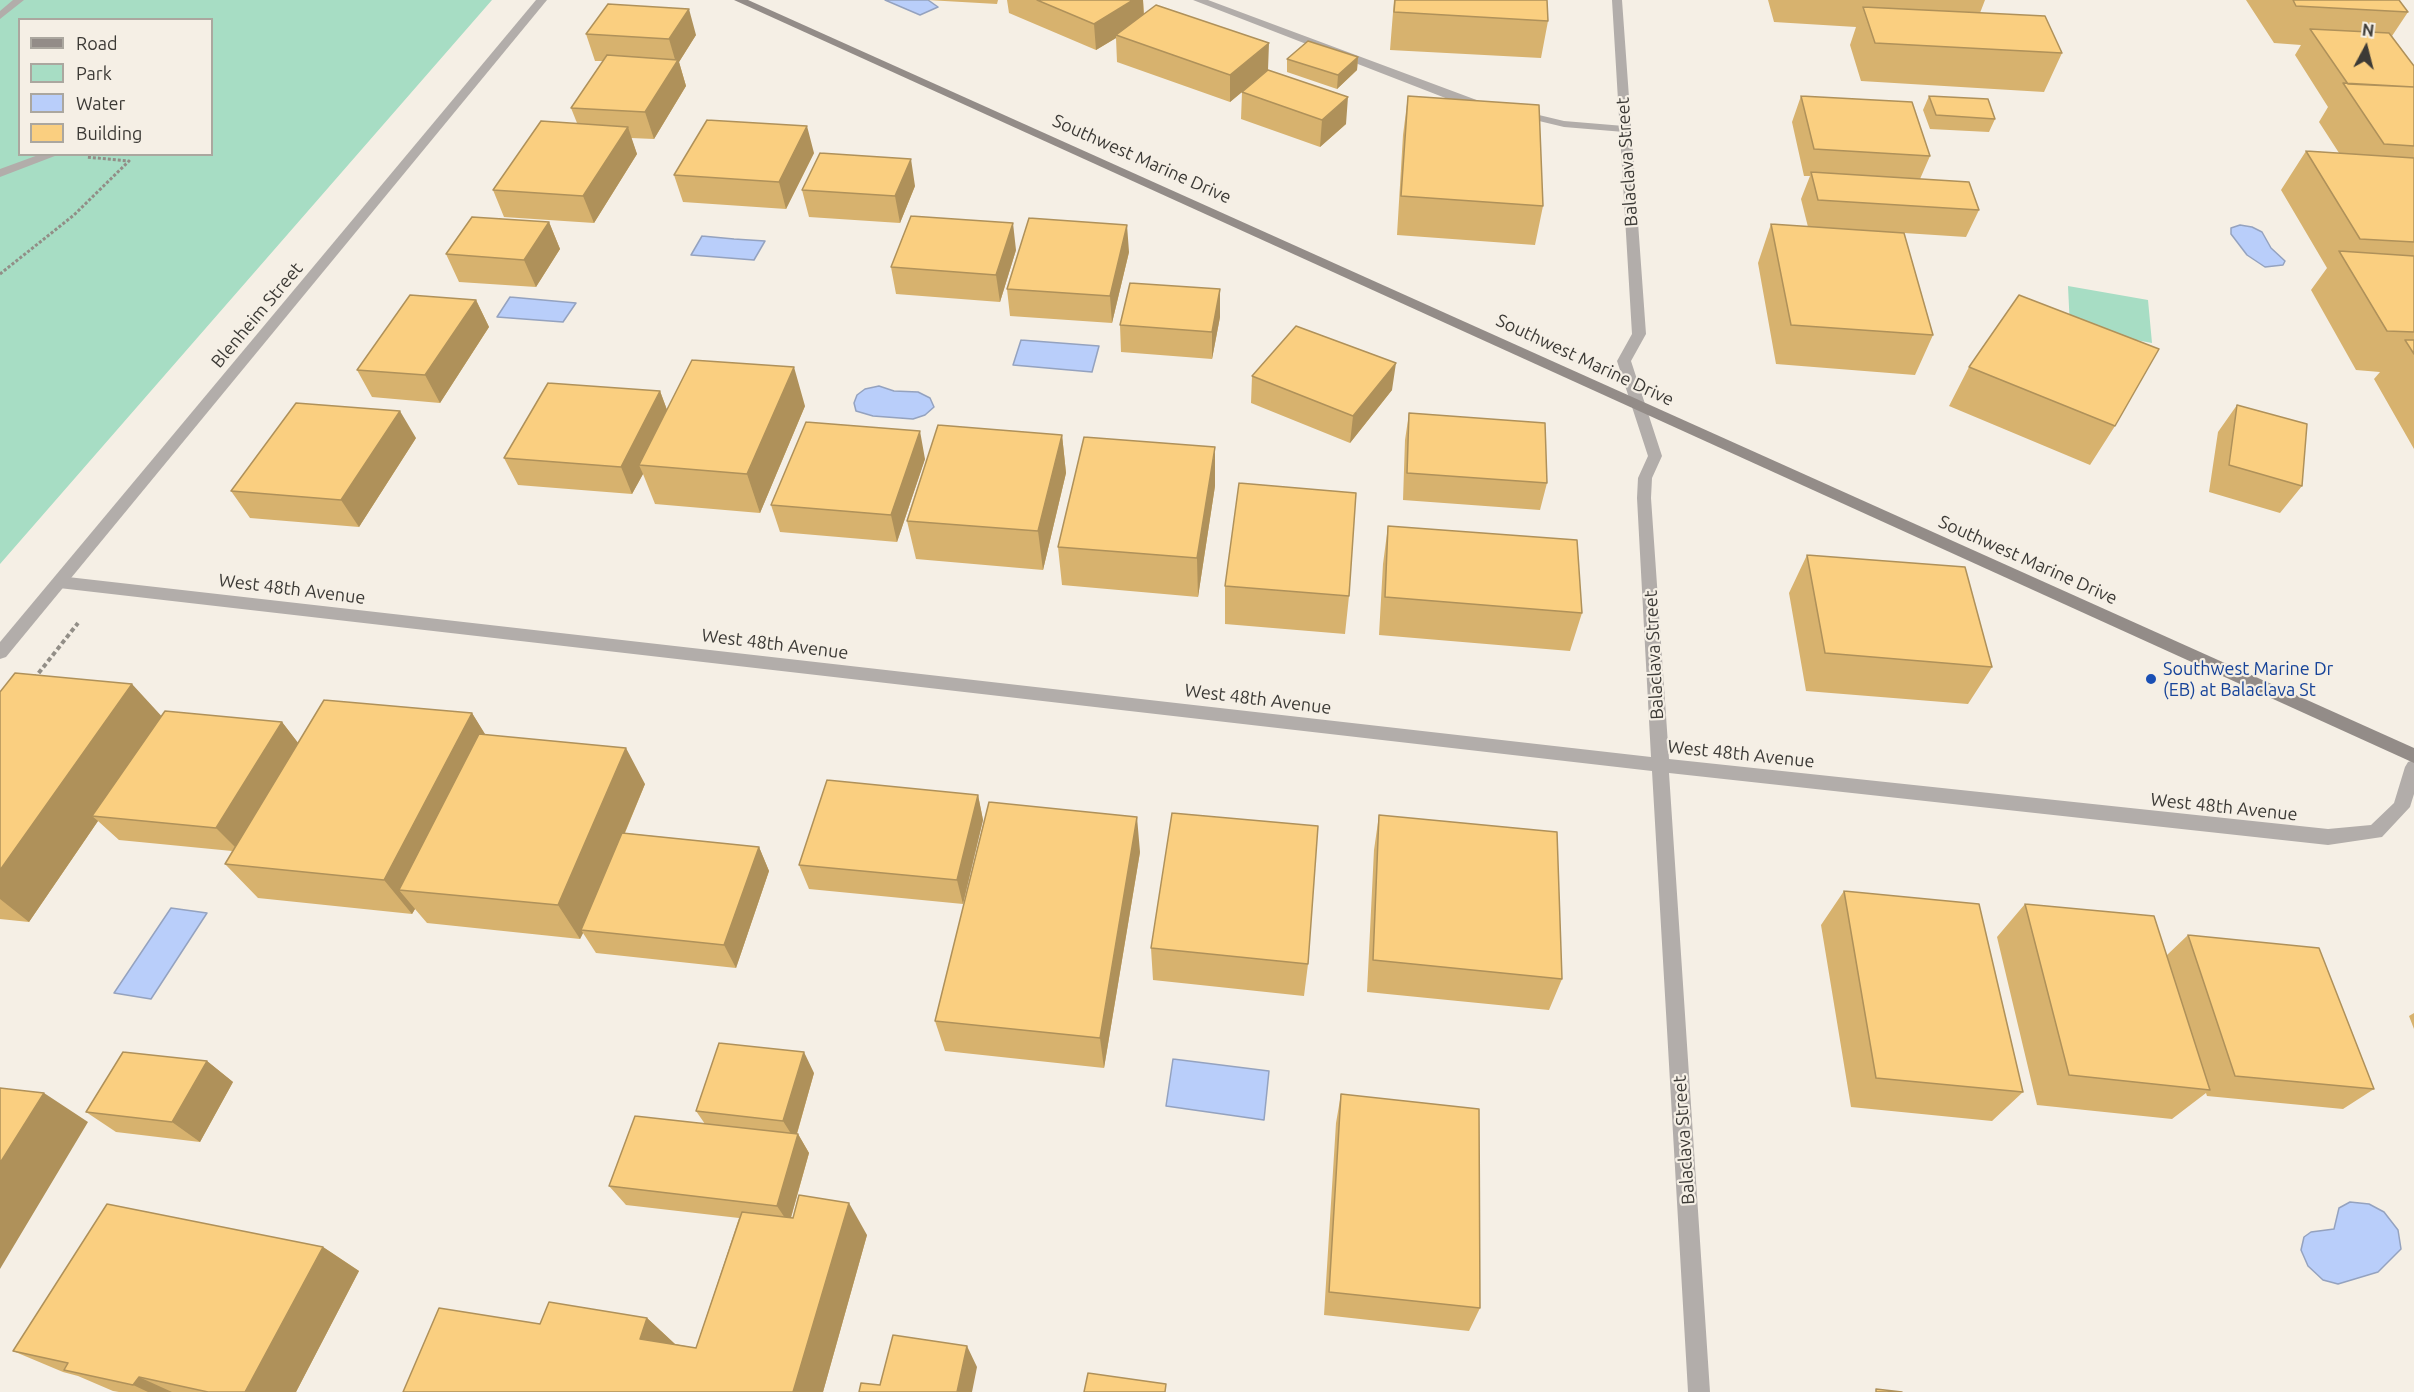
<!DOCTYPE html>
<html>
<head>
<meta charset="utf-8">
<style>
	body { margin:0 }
	#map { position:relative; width:2414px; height:1392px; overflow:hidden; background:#f5efe5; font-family:Ubuntu,sans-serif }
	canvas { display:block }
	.legend { position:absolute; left:18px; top:18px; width:195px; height:138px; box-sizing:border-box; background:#f5efe5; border:2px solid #aba79f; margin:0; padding:8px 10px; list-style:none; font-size:18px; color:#3c3a36 }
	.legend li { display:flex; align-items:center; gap:12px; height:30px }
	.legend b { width:30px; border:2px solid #aba79f }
	.north { position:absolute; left:2336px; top:18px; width:60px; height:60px; -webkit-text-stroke:4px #f5efe5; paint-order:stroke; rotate:7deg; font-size:16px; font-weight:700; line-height:24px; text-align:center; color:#3c3a36 }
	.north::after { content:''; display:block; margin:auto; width:21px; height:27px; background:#3c3a36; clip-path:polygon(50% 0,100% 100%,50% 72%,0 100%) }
</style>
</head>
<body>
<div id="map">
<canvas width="2414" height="1392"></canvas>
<ul class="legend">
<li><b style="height:8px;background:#938c88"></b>Road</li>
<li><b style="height:16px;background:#a7ddc4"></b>Park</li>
<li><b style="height:16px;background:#b9cefa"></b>Water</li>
<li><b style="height:16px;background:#facf80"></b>Building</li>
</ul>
<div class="north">N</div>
</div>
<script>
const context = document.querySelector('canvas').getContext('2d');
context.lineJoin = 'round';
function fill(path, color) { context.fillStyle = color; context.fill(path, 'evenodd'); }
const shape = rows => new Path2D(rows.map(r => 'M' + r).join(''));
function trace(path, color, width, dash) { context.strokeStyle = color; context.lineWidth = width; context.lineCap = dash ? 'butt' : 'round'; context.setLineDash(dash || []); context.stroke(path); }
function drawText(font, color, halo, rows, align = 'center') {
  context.font = font + ' Ubuntu,sans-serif'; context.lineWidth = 4.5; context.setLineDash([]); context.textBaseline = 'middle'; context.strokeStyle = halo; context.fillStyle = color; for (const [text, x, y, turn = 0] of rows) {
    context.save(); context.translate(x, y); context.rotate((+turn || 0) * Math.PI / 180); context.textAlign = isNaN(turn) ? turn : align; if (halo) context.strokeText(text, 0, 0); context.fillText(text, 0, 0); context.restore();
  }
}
const green = shape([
	[0,0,492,0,0,564],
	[20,20,212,20,212,154,20,154],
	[2068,286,2148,300,2152,343,2070,328]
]);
const water = shape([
	[885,0,928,0,938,7,920,15,885,0],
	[2240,225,2252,227,2262,232,2271,248,2285,261,2283,265,2265,267,2247,255,2231,234,2231,228,2240,225],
	[702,236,734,239,765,241,754,260,691,255,702,236],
	[510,297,576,303,563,322,497,317,510,297],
	[1021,340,1099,346,1092,372,1013,365,1021,340],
	[879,386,894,391,918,392,930,398,934,407,925,415,913,419,873,416,856,411,854,403,857,395,865,389,879,386],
	[171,908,207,913,151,999,114,993,171,908],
	[1173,1059,1269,1071,1264,1120,1166,1106,1173,1059],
	[2350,1202,2369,1204,2384,1212,2398,1230,2401,1249,2378,1272,2338,1284,2323,1280,2308,1266,2301,1250,2304,1237,2311,1232,2334,1229,2339,1208,2350,1202]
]);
const pathFar1 = shape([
	[0,274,74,215,129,161,86,157]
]);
const path = shape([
	[34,679,78,623]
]);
const service = shape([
	[13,0,24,0,0,19,0,11,13,0],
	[1193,0,1208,0,1490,105,1484,108,1448,99,1193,0],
	[1518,110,1564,121,1624,126,1630,129,1624,132,1564,127,1514,115,1514,111,1518,110],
	[41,154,60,154,0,177,0,169,41,154]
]);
const minor = shape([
	[1612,0,1622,0,1646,334,1631,361,1662,456,1652,478,1651,498,1669,759,2328,829,2371,825,2394,803,2405,767,2408,762,2414,760,2414,794,2410,807,2382,837,2328,845,1669,773,1710,1392,1688,1392,1652,771,59,588,51,582,59,576,1651,757,1637,498,1638,478,1648,456,1617,361,1632,334,1612,0]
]);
const tertiary = shape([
	[536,0,547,0,6,657,0,659,0,642,536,0]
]);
const secondary = shape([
	[734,0,748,0,2414,748,2414,763,734,0]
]);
const wall = shape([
	[927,0,998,0,997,4],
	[1007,0,1143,0,1144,15,1268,70,1346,124,1320,147,1241,119,1242,92,1258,79,1230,102,1117,62,1116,38,1096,50,1009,13],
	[1394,0,1547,0,1548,21,1541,58,1390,50],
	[1768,0,1985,0,1980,13,2062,53,2044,92,1861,81,1850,45,1856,27,1774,22],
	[2246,0,2399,0,2408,12,2392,36,2414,66,2414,449,2374,379,2380,372,2356,370,2311,290,2327,268,2281,190,2306,151,2339,153,2319,122,2328,107,2295,55,2301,45,2274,43],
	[586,34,696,35,679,62,686,86,654,139,631,138,637,154,594,223,504,217,493,190,577,123,571,108,603,61,595,61],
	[1358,57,1357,70,1337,89,1287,72,1287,59],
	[1408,96,1543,206,1535,245,1397,235,1403,135],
	[1801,96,1930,156,1920,179,1979,210,1966,237,1904,233,1933,335,1915,375,1776,364,1758,263,1771,224,1808,227,1801,199,1810,176,1804,176,1792,122],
	[1929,96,1995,119,1989,132,1930,129,1923,110],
	[814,153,786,209,683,202,674,175],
	[915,186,900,223,809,217,802,190],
	[549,222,560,249,536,287,459,282,446,254],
	[1016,250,1000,302,896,294,891,267],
	[1129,252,1112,323,1010,316,1007,289],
	[476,300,489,327,440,403,372,397,357,370],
	[1220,317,1212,359,1121,352,1120,325],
	[1969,367,2115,426,2090,465,1949,406],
	[1252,376,1392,390,1350,443,1251,403],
	[660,391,667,410,805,406,760,513,655,504,643,474,632,494,518,485,504,458],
	[2237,405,2302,486,2280,513,2209,492,2218,432],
	[1409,413,1547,483,1540,510,1403,500,1405,440],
	[1062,435,1066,473,1043,570,916,559,907,521],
	[416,438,359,527,250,518,231,491],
	[925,459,897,542,780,532,771,505],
	[1215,486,1198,597,1062,585,1058,547],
	[1388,526,1582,613,1570,651,1379,635,1383,564],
	[1807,555,1992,667,1968,704,1806,691,1789,593],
	[1225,586,1349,596,1345,634,1225,624],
	[0,692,161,716,282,722,298,743,472,713,485,735,645,784,625,833,759,847,769,871,736,968,596,953,583,933,580,939,427,923,415,909,412,914,258,898,225,864,232,851,119,840,98,821,29,922,0,919],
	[978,795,983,820,963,904,809,889,799,865],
	[1379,815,1562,979,1549,1010,1367,992,1374,850],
	[1140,852,1104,1068,945,1051,935,1021],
	[1844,891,2023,1092,1992,1121,1851,1107,1821,925],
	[2025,904,2167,955,2188,935,2374,1089,2343,1109,2207,1096,2206,1093,2172,1119,2037,1105,1997,937],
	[1151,948,1308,964,1304,996,1153,980],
	[2414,1013,2414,1029,2409,1016],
	[207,1061,233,1082,200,1142,116,1132,86,1112],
	[814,1073,797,1134,798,1134,809,1153,791,1218,867,1235,823,1392,403,1392,540,1324,647,1318,675,1344,696,1348,739,1218,626,1205,609,1186,705,1124,696,1111],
	[1341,1094,1480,1308,1469,1331,1324,1315,1336,1123],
	[323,1247,359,1271,296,1392,119,1392,113,1391,78,1376,63,1372,13,1351]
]);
const shadedWall = shape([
	[1133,0,1143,0,1144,20,1116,35,1116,38,1096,50,1094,24],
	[689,9,696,35,679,62,686,86,654,139,645,112,676,63,669,39],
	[1269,43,1268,70,1230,102,1230,75],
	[1358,57,1357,70,1337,89,1338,75],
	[1348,97,1346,124,1320,147,1322,120],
	[807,126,814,153,786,209,779,182],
	[628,127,637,154,594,223,583,196],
	[911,159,915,186,900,223,895,196],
	[549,222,560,249,536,287,524,260],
	[1013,223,1016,250,1000,302,996,275],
	[1127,225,1129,252,1112,323,1110,296],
	[1220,289,1220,317,1212,359,1212,332],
	[476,300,489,327,440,403,425,375],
	[1396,363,1392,390,1350,443,1353,416],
	[794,367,805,406,760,513,747,474],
	[660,391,670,418,639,465,643,474,632,494,621,467],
	[400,411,416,438,359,527,341,500],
	[920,431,925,459,897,542,891,515],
	[1062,435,1066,473,1043,570,1038,531],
	[1215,447,1215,486,1198,597,1197,558],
	[132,684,166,721,92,816,98,821,29,922,0,899,0,870],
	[472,713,495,750,399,890,415,909,412,914,384,880],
	[282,722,302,748,240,852,216,828],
	[626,748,645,784,584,930,581,930,583,933,580,939,558,905],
	[978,795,983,820,963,904,957,880],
	[1137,817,1140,852,1104,1068,1100,1038],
	[759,847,769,871,736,968,724,945],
	[804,1052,814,1073,795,1140,783,1121],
	[207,1061,233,1082,200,1142,172,1122],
	[44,1093,88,1122,0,1269,0,1163],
	[798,1134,809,1153,789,1224,777,1206],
	[849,1203,867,1235,823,1392,793,1392],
	[323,1247,359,1271,296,1392,245,1392],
	[647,1318,676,1345,640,1339],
	[967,1346,977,1367,972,1392,957,1392],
	[139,1377,172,1392,148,1392,133,1385]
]);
const building = shape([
	[1037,0,1133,0,1094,24,1037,0],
	[1395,0,1547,0,1548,21,1394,12,1395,0],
	[2293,0,2399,0,2408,12,2296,6,2293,0],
	[608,4,689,9,669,39,586,34,608,4],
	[1156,5,1269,43,1230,75,1116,35,1156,5],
	[1863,7,2045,16,2062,53,1875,43,1863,7],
	[2310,29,2389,33,2414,66,2414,87,2348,84,2310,29],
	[1308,41,1358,57,1338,75,1287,59,1308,41],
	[607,55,678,60,645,112,571,108,607,55],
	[1268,70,1348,97,1322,120,1242,92,1268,70],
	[2343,83,2414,87,2414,146,2384,144,2343,83],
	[1408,96,1539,105,1543,206,1401,196,1408,96],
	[1801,96,1912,102,1930,156,1814,149,1801,96],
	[1929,96,1988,99,1995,119,1936,115,1929,96],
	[707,120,807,126,779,182,674,175,707,120],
	[541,121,628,127,583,196,493,190,541,121],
	[2306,151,2414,158,2414,242,2360,239,2306,151],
	[820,153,911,159,895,196,802,190,820,153],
	[1811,172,1969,182,1979,210,1818,200,1811,172],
	[911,216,1013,223,996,275,891,267,911,216],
	[472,217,549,222,524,260,446,254,472,217],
	[1029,218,1127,225,1110,296,1007,289,1029,218],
	[1771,224,1904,233,1933,335,1791,325,1771,224],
	[2339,251,2414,256,2414,332,2387,331,2339,251],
	[1130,283,1220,289,1212,332,1120,325,1130,283],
	[410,295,476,300,425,375,357,370,410,295],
	[2019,295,2159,349,2115,426,1969,367,2019,295],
	[1296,326,1396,363,1353,416,1252,376,1296,326],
	[2405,340,2414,340,2414,354,2405,340],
	[692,360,794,367,747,474,639,465,692,360],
	[548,383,660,391,621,467,504,458,548,383],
	[296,403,400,411,341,500,231,491,296,403],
	[2237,405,2307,424,2302,486,2229,465,2237,405],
	[1409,413,1545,423,1547,483,1407,473,1409,413],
	[806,422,920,431,891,515,771,505,806,422],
	[938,425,1062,435,1038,531,907,521,938,425],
	[1084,437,1215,447,1197,558,1058,547,1084,437],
	[1239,483,1356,493,1349,596,1225,586,1239,483],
	[1388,526,1577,540,1582,613,1385,597,1388,526],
	[1807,555,1965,567,1992,667,1825,653,1807,555],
	[15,673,132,684,0,870,0,692,15,673],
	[324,700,472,713,384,880,225,864,324,700],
	[165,711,282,722,216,828,92,816,165,711],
	[479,734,626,748,558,905,399,890,479,734],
	[827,780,978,795,957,880,799,865,827,780],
	[989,802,1137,817,1100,1038,935,1021,989,802],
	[1172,813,1318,826,1308,964,1151,948,1172,813],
	[1379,815,1557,832,1562,979,1373,960,1379,815],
	[622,833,759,847,724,945,581,930,622,833],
	[1844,891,1979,904,2023,1092,1876,1078,1844,891],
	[2025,904,2154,916,2210,1090,2069,1075,2025,904],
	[2188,935,2319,948,2374,1089,2235,1076,2188,935],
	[719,1043,804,1052,783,1121,696,1111,719,1043],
	[123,1052,207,1061,172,1122,86,1112,123,1052],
	[0,1088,44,1093,0,1163,0,1088],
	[1341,1094,1479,1109,1480,1308,1329,1292,1341,1094],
	[635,1116,798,1134,777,1206,609,1186,635,1116],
	[799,1195,849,1203,793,1392,403,1392,439,1308,540,1324,549,1302,647,1318,640,1339,696,1348,742,1212,793,1218,799,1195],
	[107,1204,323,1247,245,1392,208,1392,139,1377,133,1385,64,1370,68,1363,13,1351,107,1204],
	[893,1335,967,1346,957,1392,859,1392,861,1383,880,1385,893,1335],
	[1088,1373,1166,1384,1165,1392,1084,1392,1088,1373],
	[1876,1389,1902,1392,1876,1392,1876,1389]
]);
const markers = [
	[2151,679,6,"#1a4fb4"]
];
const streetNames = [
	["Southwest Marine Drive",1142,159,24],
	["Balaclava Street",1627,162,-94],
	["Blenheim Street",257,315,-50],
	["Southwest Marine Drive",1585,360,25],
	["Southwest Marine Drive",2028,560,24],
	["West 48th Avenue",292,589,7],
	["West 48th Avenue",775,644,7],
	["Balaclava Street",1654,655,-93],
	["West 48th Avenue",1258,699,7],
	["West 48th Avenue",1741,754,6],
	["West 48th Avenue",2224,807,6],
	["Balaclava Street",1684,1140,-94]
];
const transitNames = [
	["Southwest Marine Dr",2163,669],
	["(EB) at Balaclava St",2163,690]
];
fill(green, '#a7ddc4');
fill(water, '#b9cefa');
trace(water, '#94a2bf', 1.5);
trace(pathFar1, '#928e87', 3, [3, 2]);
trace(path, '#928e87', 4, [4.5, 3]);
fill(service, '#b2adaa');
fill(minor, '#b2adaa');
fill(tertiary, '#b2adaa');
fill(secondary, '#938c88');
fill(wall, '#d7b26e');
fill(shadedWall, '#af915a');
fill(building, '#facf80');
trace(building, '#af915a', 1.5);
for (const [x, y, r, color] of markers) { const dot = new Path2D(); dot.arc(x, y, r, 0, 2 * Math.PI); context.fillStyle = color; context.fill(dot); trace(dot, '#f5efe5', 2); }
drawText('18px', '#3c3a36', '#f5efe5', streetNames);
drawText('18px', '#164399', '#f5efe5', transitNames, 'left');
</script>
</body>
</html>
